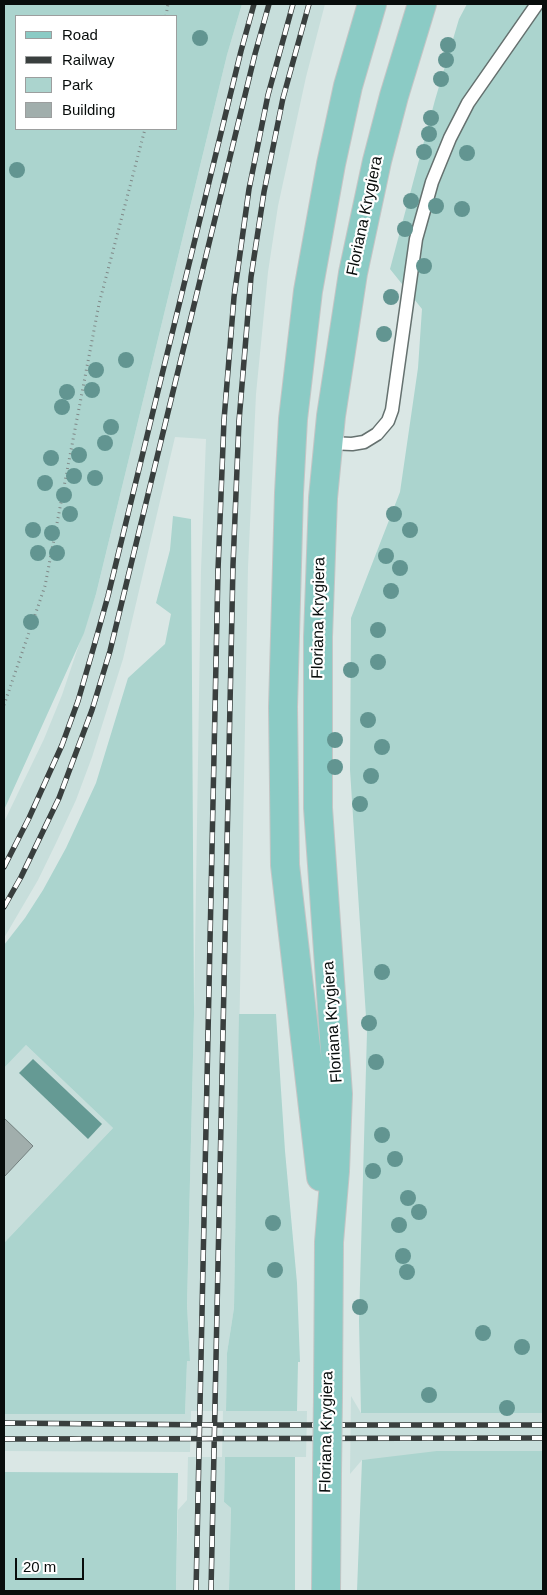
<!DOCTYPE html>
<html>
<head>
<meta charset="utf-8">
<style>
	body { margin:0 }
	#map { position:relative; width:547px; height:1595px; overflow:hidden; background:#dae7e5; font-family:Arial,sans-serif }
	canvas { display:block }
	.frame { position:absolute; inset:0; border:5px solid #080d0c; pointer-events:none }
	.legend { position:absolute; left:15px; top:15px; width:162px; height:115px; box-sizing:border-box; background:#fff; border:1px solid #9c9e9e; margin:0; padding:6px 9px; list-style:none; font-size:15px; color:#080d0c }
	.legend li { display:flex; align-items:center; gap:10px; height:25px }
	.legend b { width:25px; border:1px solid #9c9e9e }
	.scale { position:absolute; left:15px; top:1558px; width:69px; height:22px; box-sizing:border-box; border:2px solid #080d0c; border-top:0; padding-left:6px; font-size:15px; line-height:18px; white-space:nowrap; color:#080d0c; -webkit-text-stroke:4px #fff; paint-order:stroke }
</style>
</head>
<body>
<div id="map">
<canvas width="547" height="1595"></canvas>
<div class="frame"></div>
<ul class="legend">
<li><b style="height:6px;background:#8bcbc5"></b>Road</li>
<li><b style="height:6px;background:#393f3e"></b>Railway</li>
<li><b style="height:14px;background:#abd4ce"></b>Park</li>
<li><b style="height:14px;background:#a1aeac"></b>Building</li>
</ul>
<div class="scale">20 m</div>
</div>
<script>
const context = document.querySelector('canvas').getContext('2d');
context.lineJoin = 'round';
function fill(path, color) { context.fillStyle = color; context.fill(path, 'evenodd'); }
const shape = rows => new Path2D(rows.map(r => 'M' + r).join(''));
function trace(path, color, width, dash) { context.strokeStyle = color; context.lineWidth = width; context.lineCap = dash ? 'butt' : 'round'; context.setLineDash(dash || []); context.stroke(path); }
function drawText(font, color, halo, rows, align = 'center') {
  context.font = font + ' Arial,sans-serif'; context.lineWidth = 4.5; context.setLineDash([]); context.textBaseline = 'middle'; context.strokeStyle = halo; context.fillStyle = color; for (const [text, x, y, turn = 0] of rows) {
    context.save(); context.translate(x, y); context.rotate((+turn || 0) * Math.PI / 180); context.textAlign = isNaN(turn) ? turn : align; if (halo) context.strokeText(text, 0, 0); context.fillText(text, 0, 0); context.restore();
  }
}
const built = shape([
	[242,4,325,4,306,77,278,206,268,272,256,394,248,567,234,1308,227,1353,226,1411,307,1411,306,1457,225,1457,224,1502,231,1508,229,1591,176,1591,178,1510,187,1500,188,1457,222,1457,223,1411,191,1411,190,1452,4,1451,4,1414,185,1414,187,1361,190,1361,187,1305,194,1014,201,570,206,439,175,437,123,659,92,757,76,800,56,843,38,880,4,938,4,822,44,739,62,695,96,594,227,55],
	[26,1045,113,1128,4,1243,4,1068],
	[351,1396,361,1413,543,1413,543,1451,505,1452,362,1460,350,1474]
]);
const green = shape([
	[4,4,242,4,227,55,96,594,84,633,4,810],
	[16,16,176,16,176,129,16,129],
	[467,4,543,4,543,1413,361,1413,359,1321,367,1032,350,770,351,618,400,492,418,368,422,309,390,269,435,100,459,19],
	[173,516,191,519,194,1014,187,1305,190,1361,187,1361,185,1414,4,1414,4,1243,113,1128,26,1045,4,1068,4,945,25,918,43,890,66,848,96,783,128,678,165,644,171,614,156,603,170,550],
	[239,1014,276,1014,285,1151,297,1283,300,1362,298,1362,297,1411,226,1411,227,1353,234,1308],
	[437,1451,543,1451,543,1591,357,1591,362,1460],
	[225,1457,295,1457,295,1591,229,1591,231,1508,224,1502],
	[4,1472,178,1473,176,1591,4,1591]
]);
const water = shape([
	[33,1059,102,1124,88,1139,19,1073]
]);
const building = shape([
	[4,1118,33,1146,4,1177,4,1118]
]);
const path = shape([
	[166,16,168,4],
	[4,705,45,586,99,304,145,129]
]);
const lane = shape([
	[328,443,352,444,364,442,377,434,388,421,392,410,416,239,432,182,450,138,468,103,537,4]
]);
const primary = shape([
	[321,1177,285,865,283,707,289,493,293,419,308,291,331,164,348,86,372,4],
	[328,1396,329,1242,335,1171,338,1094,318,808,318,637,323,498,331,416,353,273,377,161,394,96,422,4],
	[326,1591,327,1474]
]);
const rail = shape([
	[4,867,29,818,62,745,78,701,94,646,108,596,241,51,254,4],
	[4,907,21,877,59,798,92,710,110,651,255,54,269,4],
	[4,1423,218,1425,543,1425],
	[4,1439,543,1438],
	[196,1591,218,570,224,420,234,297,249,189,268,95,293,4],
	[211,1591,233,565,239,421,251,277,264,192,283,98,309,4]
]);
const primaryBridge = shape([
	[327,1474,328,1396]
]);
const trees = [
	[200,38],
	[448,45],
	[446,60],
	[441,79],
	[431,118],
	[429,134],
	[424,152],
	[467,153],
	[17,170],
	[411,201],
	[436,206],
	[462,209],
	[405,229],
	[424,266],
	[391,297],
	[384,334],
	[126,360],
	[96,370],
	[92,390],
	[67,392],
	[62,407],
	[111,427],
	[105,443],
	[79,455],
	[51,458],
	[74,476],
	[95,478],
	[45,483],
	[64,495],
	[70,514],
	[394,514],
	[33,530],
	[410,530],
	[52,533],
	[38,553],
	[57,553],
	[386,556],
	[400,568],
	[391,591],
	[31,622],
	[378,630],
	[378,662],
	[351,670],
	[368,720],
	[335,740],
	[382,747],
	[335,767],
	[371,776],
	[360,804],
	[382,972],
	[369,1023],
	[376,1062],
	[382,1135],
	[395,1159],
	[373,1171],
	[408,1198],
	[419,1212],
	[273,1223],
	[399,1225],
	[403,1256],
	[275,1270],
	[407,1272],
	[360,1307],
	[483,1333],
	[522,1347],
	[429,1395],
	[507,1408]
];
const streetNames = [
	["Floriana Krygiera",365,216,-78],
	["Floriana Krygiera",319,618,-89],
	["Floriana Krygiera",333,1022,-94],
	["Floriana Krygiera",327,1432,-89]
];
fill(built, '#c7dedb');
fill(green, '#abd4ce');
fill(water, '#659a94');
fill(building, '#a1aeac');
trace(building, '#737f7e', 1);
trace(lane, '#65716f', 15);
trace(primary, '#c4c5c5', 30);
trace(path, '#808988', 3, [1, 4]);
trace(lane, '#fff', 12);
trace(primary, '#8bcbc5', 28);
trace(rail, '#393f3e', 5.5);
trace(rail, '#fff', 4, [11]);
trace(primaryBridge, '#c4c5c5', 30, []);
trace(primaryBridge, '#8bcbc5', 28);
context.fillStyle = '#629591';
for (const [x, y] of trees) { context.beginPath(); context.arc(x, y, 8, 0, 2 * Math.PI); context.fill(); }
drawText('16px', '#080d0c', '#fff', streetNames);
</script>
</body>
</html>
